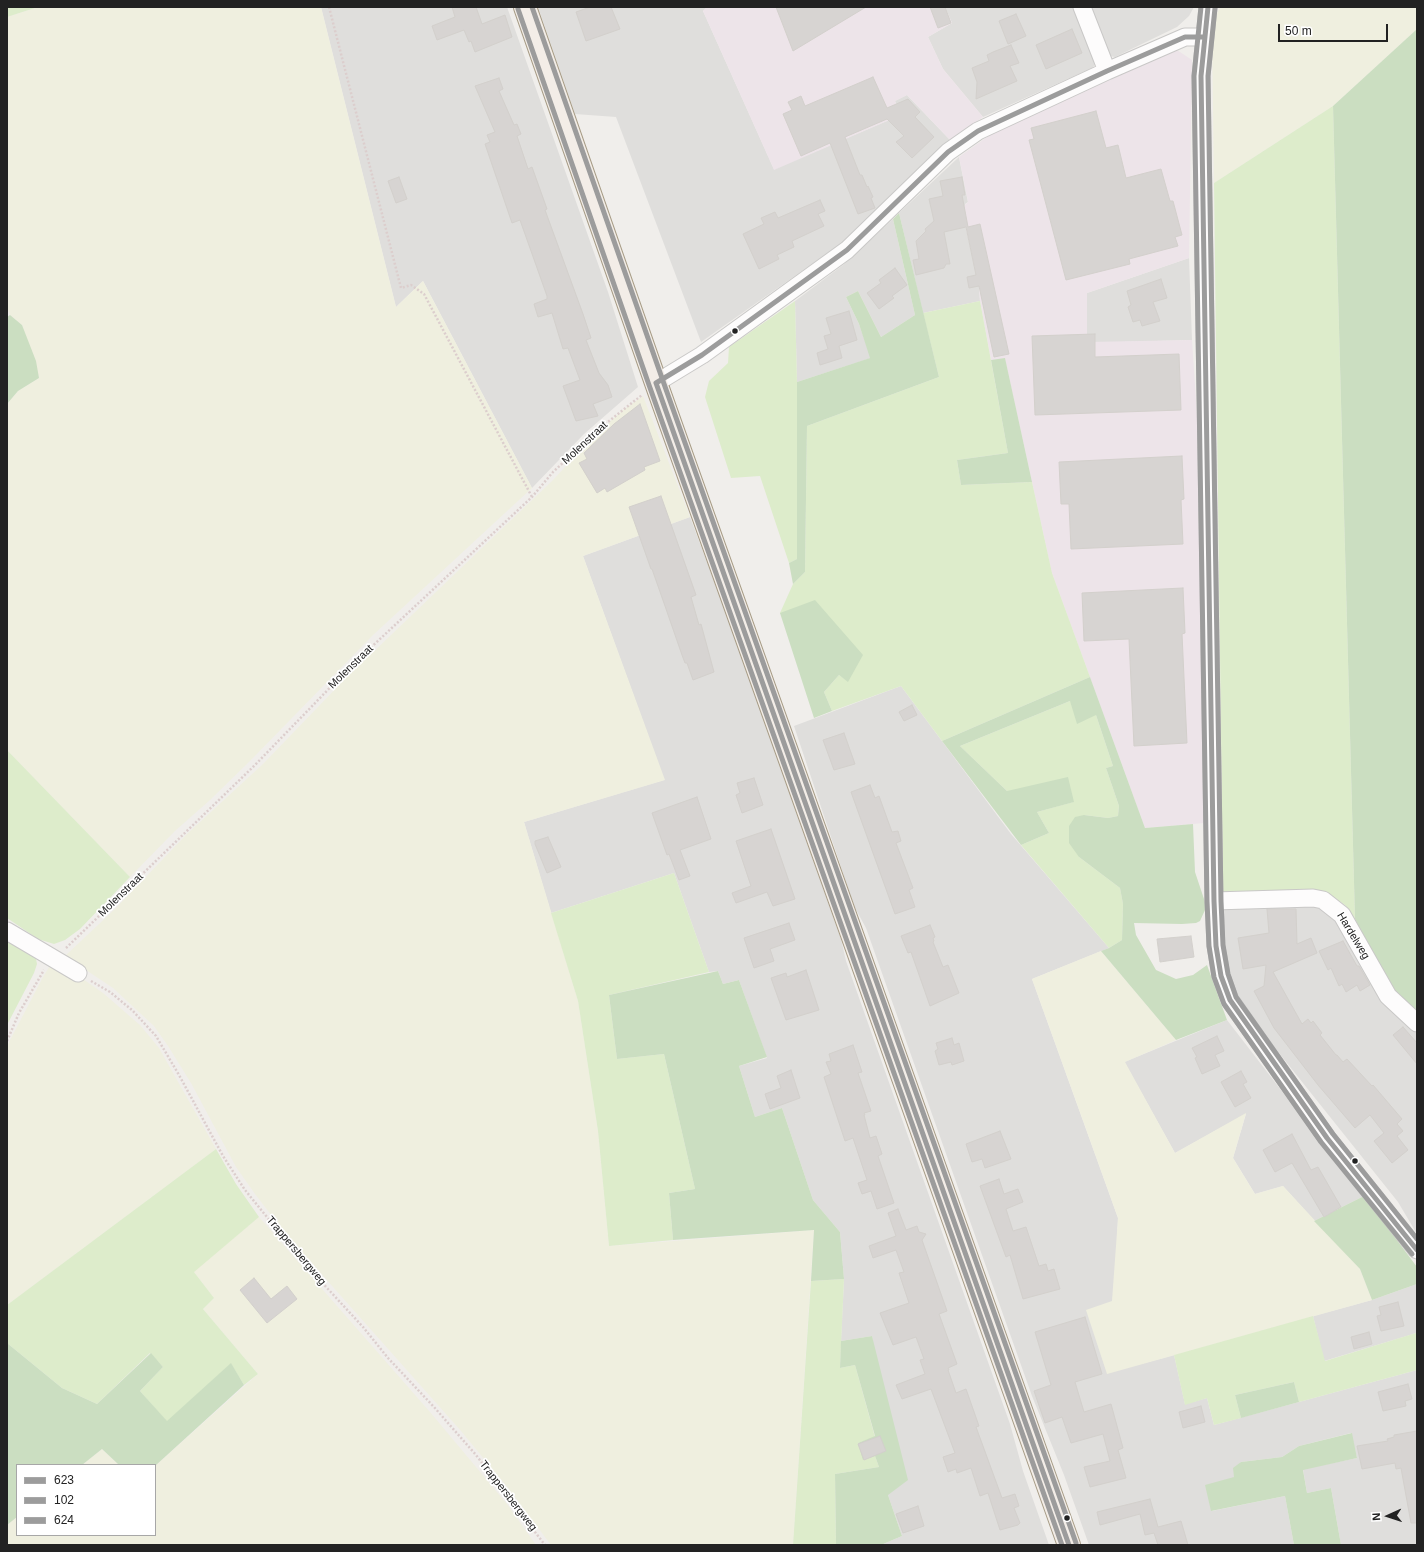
<!DOCTYPE html>
<html>
<head>
<meta charset="utf-8">
<style>
	body { margin:0 }
	#map { position:relative; width:1424px; height:1552px; overflow:hidden; background:#f0eeeb; font-family:Arial,sans-serif }
	canvas { display:block }
	.frame { position:absolute; inset:0; border:8px solid #222; pointer-events:none }
	.legend { position:absolute; left:16px; top:1464px; width:140px; height:72px; box-sizing:border-box; background:#fff; border:1px solid #a7a7a7; margin:0; padding:5px 7px; list-style:none; font-size:12px; color:#222 }
	.legend li { display:flex; align-items:center; gap:8px; height:20px }
	.legend b { width:20px; border:1px solid #a7a7a7 }
	.north { position:absolute; left:1368px; top:1496px; width:40px; height:40px; -webkit-text-stroke:3px #fff; paint-order:stroke; rotate:267deg; font-size:11px; font-weight:700; line-height:16px; text-align:center; color:#222 }
	.north::after { content:''; display:block; margin:auto; width:14px; height:18px; background:#222; clip-path:polygon(50% 0,100% 100%,50% 72%,0 100%) }
	.scale { position:absolute; left:1278px; top:24px; width:110px; height:18px; box-sizing:border-box; border:2px solid #222; border-top:0; padding-left:5px; font-size:12px; line-height:14px; white-space:nowrap; color:#222; -webkit-text-stroke:3px #fff; paint-order:stroke }
</style>
</head>
<body>
<div id="map">
<canvas width="1424" height="1552"></canvas>
<div class="frame"></div>
<ul class="legend">
<li><b style="height:5px;background:#9c9c9c"></b>623</li>
<li><b style="height:5px;background:#9c9c9c"></b>102</li>
<li><b style="height:5px;background:#9c9c9c"></b>624</li>
</ul>
<div class="north">N</div>
<div class="scale">50 m</div>
</div>
<script>
const context = document.querySelector('canvas').getContext('2d');
context.lineJoin = 'round';
function fill(path, color) { context.fillStyle = color; context.fill(path, 'evenodd'); }
const shape = rows => new Path2D(rows.map(r => 'M' + r).join(''));
function trace(path, color, width, dash) { context.strokeStyle = color; context.lineWidth = width; context.lineCap = dash ? 'butt' : 'round'; context.setLineDash(dash || []); context.stroke(path); }
function drawText(font, color, halo, rows, align = 'center') {
  context.font = font + ' Arial,sans-serif'; context.lineWidth = 3.5; context.setLineDash([]); context.textBaseline = 'middle'; context.strokeStyle = halo; context.fillStyle = color; for (const [text, x, y, turn = 0] of rows) {
    context.save(); context.translate(x, y); context.rotate((+turn || 0) * Math.PI / 180); context.textAlign = isNaN(turn) ? turn : align; if (halo) context.strokeText(text, 0, 0); context.fillText(text, 0, 0); context.restore();
  }
}
const residential = shape([
	[321,7,507,7,608,292,638,387,584,434,532,488,423,281,396,307],
	[538,7,707,7,703,11,774,169,901,115,895,101,907,95,950,140,843,242,701,342,616,117,575,114],
	[945,7,1078,7,1096,60,1094,66,1092,68,983,117,943,69,928,37,952,23],
	[1089,7,1194,7,1189,16,1177,27,1115,57,1110,56],
	[959,157,968,202,965,204,966,214,963,215,979,286,980,301,923,313,899,213],
	[893,219,915,315,881,337,858,291,846,297,859,324,871,358,797,382,795,301,843,265],
	[1189,258,1192,340,1087,343,1087,293],
	[690,517,727,615,841,939,846,961,1010,1424,1023,1471,1049,1545,881,1545,902,1536,888,1495,872,1336,841,1341,844,1279,840,1232,813,1200,782,1108,755,1117,739,1066,767,1058,739,980,723,984,718,971,709,972,674,873,551,913,524,822,664,780,583,556],
	[901,686,1011,834,1109,948,1032,979,1118,1218,1117,1243,1107,1373,1174,1355,1185,1404,1207,1398,1214,1425,1417,1370,1417,1545,1341,1545,1331,1488,1307,1493,1303,1469,1357,1458,1351,1433,1299,1446,1282,1457,1241,1462,1234,1477,1212,1511,1285,1496,1294,1545,1089,1545,1064,1475,1032,1396,866,928,854,906,794,726],
	[1314,904,1336,919,1417,1029,1417,1234,1398,1202,1255,1023,1238,995,1231,980,1227,960,1223,908],
	[1227,1020,1281,1090,1364,1196,1314,1221,1283,1186,1255,1194,1233,1158,1246,1114,1175,1153,1124,1062],
	[1417,1284,1417,1336,1416,1333,1410,1335,1324,1361,1313,1316,1372,1300]
]);
const industrial = shape([
	[707,7,945,7,952,23,928,37,943,69,983,117,950,140,907,95,895,101,901,115,774,170,703,11],
	[1177,50,1192,60,1189,258,1087,293,1087,342,1192,340,1197,416,1204,823,1145,828,1052,573,1005,359,991,360,980,301,979,286,963,215,966,214,964,206,968,202,959,157,997,130,1112,76]
]);
const farmland = shape([
	[38,7,321,7,396,307,423,281,532,488,372,636,249,762,210,800,175,831,130,877,7,750,7,404,18,391,39,378,22,325,10,315,7,309,7,17],
	[1221,7,1417,7,1417,29,1333,106,1214,183,1212,33,1214,21,1218,11],
	[643,396,690,517,583,556,665,780,524,822,578,1001,598,1131,609,1246,814,1230,793,1545,551,1545,508,1488,461,1431,285,1233,255,1194,236,1167,191,1083,168,1046,154,1026,113,988,65,956,115,909,187,834,263,764,344,680,552,481,595,435,623,410],
	[1101,951,1176,1040,1125,1062,1175,1153,1246,1113,1233,1158,1255,1194,1283,1186,1360,1269,1372,1300,1107,1374,1086,1310,1112,1301,1118,1218,1032,979],
	[51,964,70,970,103,993,140,1025,159,1048,216,1149,7,1305,7,1046,43,977],
	[259,1217,430,1412,507,1504,536,1545,7,1545,7,1525,17,1517,17,1535,155,1535,155,1466,258,1374,203,1309,214,1298,193,1271],
	[102,1449,119,1465,82,1465]
]);
const grass = shape([
	[7,7,38,7,7,17],
	[1333,106,1355,919,1345,905,1332,896,1323,892,1223,893,1214,183],
	[795,301,797,382,797,559,789,563,760,476,731,478,705,397,709,381,728,363,729,347],
	[980,301,1008,453,957,460,961,485,1032,482,1052,573,1090,677,942,741,901,686,832,711,824,692,839,675,848,681,780,613,793,584,805,572,807,426,939,377,923,313],
	[1070,701,1096,715,1113,766,1106,768,1119,806,1118,816,1108,818,1084,815,1079,857,1120,888,1123,904,1122,940,1109,948,1021,845,1049,833,1037,812,1073,802,1007,791,960,746],
	[7,750,130,877,80,929,65,940,54,944,38,939,7,918],
	[674,873,709,972,609,995,617,1059,664,1054,695,1189,669,1193,673,1240,609,1246,598,1131,578,1001,551,913],
	[7,939,36,959,37,964,34,973,7,1025],
	[216,1149,236,1184,259,1217,194,1272,214,1298,203,1309,258,1374,244,1385,231,1364,167,1422,140,1391,163,1367,150,1353,97,1404,62,1388,7,1343,7,1305],
	[844,1279,840,1368,855,1365,875,1437,858,1443,875,1456,879,1467,835,1474,836,1545,793,1545,811,1281],
	[1313,1316,1325,1361,1416,1333,1417,1370,1299,1402,1294,1382,1235,1395,1241,1418,1214,1425,1207,1398,1185,1405,1174,1355]
]);
const forest = shape([
	[1417,29,1417,1017,1390,994,1355,919,1333,106],
	[899,213,939,377,807,426,805,572,793,584,789,563,797,559,797,382,870,358,859,324,846,297,858,291,881,337,915,315,893,219],
	[10,315,22,325,36,361,39,378,18,391,7,404,7,317],
	[1005,358,1032,482,961,485,957,460,1008,453,991,360],
	[815,600,863,655,848,682,839,675,824,692,832,711,814,718,780,613],
	[1090,677,1145,828,1193,824,1195,872,1205,902,1205,910,1200,921,1196,923,1182,924,1134,923,1136,935,1156,970,1176,979,1193,975,1207,965,1227,1020,1176,1040,1101,951,1109,948,1122,940,1123,904,1120,888,1079,857,1069,843,1069,826,1075,817,1084,815,1108,818,1118,816,1119,806,1106,768,1113,766,1096,715,1077,724,1070,701,960,746,1007,791,1068,777,1074,802,1037,812,1049,833,1021,845,942,741],
	[718,971,723,984,739,980,767,1057,739,1066,755,1117,782,1108,813,1200,840,1232,844,1279,811,1281,814,1230,673,1240,669,1193,695,1189,664,1054,617,1059,609,995],
	[1364,1196,1417,1267,1417,1284,1372,1300,1360,1269,1314,1221],
	[872,1336,908,1480,888,1495,902,1536,881,1545,836,1545,835,1474,879,1467,875,1456,863,1460,858,1443,875,1436,855,1365,840,1368,841,1341],
	[7,1343,62,1388,97,1404,151,1353,163,1367,140,1391,167,1421,231,1363,244,1385,155,1466,155,1465,119,1465,102,1449,82,1465,17,1465,17,1517,7,1525],
	[1294,1382,1299,1402,1241,1418,1235,1395],
	[1352,1433,1357,1458,1303,1470,1307,1493,1331,1488,1341,1545,1294,1545,1285,1496,1211,1511,1205,1485,1234,1477,1233,1468,1241,1462,1282,1457,1299,1446]
]);
const building = shape([
	[452,7,476,7,482,24,505,15,512,37,475,52,471,41,469,42,464,30,437,40,432,26,455,17,452,7],
	[590,7,611,7,620,29,586,41,576,12,590,7],
	[776,7,866,7,793,51,776,7],
	[930,7,945,7,951,23,938,28,930,7],
	[1016,14,1026,36,1008,44,999,21,1016,14],
	[1072,29,1082,53,1046,69,1036,45,1072,29],
	[1011,45,1019,63,1010,66,1017,81,976,99,977,82,972,68,989,61,987,55,993,52,1011,45],
	[873,77,887,108,908,99,920,112,915,117,934,137,912,158,896,142,904,136,887,119,845,137,860,175,862,175,867,187,868,186,873,197,871,198,875,208,858,214,830,143,801,156,783,114,792,110,788,102,801,96,805,106,873,77],
	[499,78,503,89,499,91,514,125,517,124,521,134,517,136,528,169,532,167,547,209,545,210,583,314,591,338,586,340,599,373,608,385,612,397,593,404,598,416,576,421,563,386,580,380,568,348,563,349,552,313,538,317,534,304,547,299,547,296,520,220,512,223,485,144,490,142,487,135,495,132,475,86,499,78],
	[1096,111,1106,148,1118,145,1126,178,1161,169,1170,201,1173,201,1182,235,1175,237,1178,246,1129,259,1130,264,1066,280,1029,140,1034,139,1031,128,1096,111],
	[399,177,407,199,396,203,388,181,399,177],
	[962,177,965,195,962,195,968,227,980,224,1009,354,994,357,979,286,969,288,967,277,976,275,966,227,944,232,950,264,946,264,944,268,916,275,913,260,919,259,916,241,926,231,925,229,934,221,929,199,943,196,940,181,962,177],
	[820,200,825,211,818,214,824,226,792,241,794,247,777,255,779,259,759,269,743,234,764,224,761,218,775,212,778,218,820,200],
	[895,268,907,285,892,296,894,298,879,309,867,293,881,283,879,280,895,268],
	[1161,279,1167,298,1153,302,1160,321,1142,326,1140,320,1133,322,1128,307,1131,305,1127,291,1161,279],
	[849,311,857,340,839,346,842,358,820,365,817,353,828,349,824,336,831,334,826,318,849,311],
	[1095,334,1095,357,1179,354,1181,410,1035,415,1032,336,1095,334],
	[640,404,660,461,644,467,645,470,607,492,605,488,597,493,579,463,587,459,584,453,614,424,640,404],
	[1182,456,1184,499,1181,500,1183,544,1071,549,1069,504,1061,504,1059,462,1182,456],
	[661,496,696,595,691,597,699,625,701,624,714,672,693,680,687,663,685,663,682,655,665,606,652,569,651,569,629,507,661,496],
	[1183,588,1185,633,1182,634,1187,743,1134,746,1129,639,1084,641,1082,593,1183,588],
	[912,705,917,715,904,721,899,712,912,705],
	[844,733,855,764,834,770,823,740,844,733],
	[754,778,763,805,742,813,736,795,740,793,737,783,754,778],
	[870,785,875,798,879,796,892,832,898,831,901,841,896,843,913,888,909,890,915,907,895,914,851,792,870,785],
	[697,797,711,839,680,850,690,876,679,880,669,854,667,855,652,813,697,797],
	[771,829,795,899,773,906,767,892,736,903,732,893,751,886,736,841,771,829],
	[548,837,561,867,547,873,535,844,535,841,548,837],
	[1267,909,1296,909,1297,944,1311,938,1317,953,1273,972,1302,1024,1308,1019,1311,1023,1313,1021,1322,1033,1320,1035,1336,1055,1337,1055,1343,1062,1347,1059,1372,1086,1373,1085,1402,1119,1397,1124,1403,1131,1397,1136,1408,1150,1392,1163,1374,1141,1384,1133,1370,1115,1355,1128,1318,1085,1274,1028,1254,991,1264,986,1266,965,1243,969,1238,938,1269,933,1267,909],
	[789,923,795,940,770,949,774,961,754,968,744,938,789,923],
	[930,925,935,937,933,938,934,941,933,942,943,967,948,965,959,993,930,1006,911,952,908,953,901,936,930,925],
	[1191,936,1194,957,1160,962,1157,939,1191,936],
	[1343,941,1357,966,1359,966,1370,985,1360,991,1357,985,1346,992,1342,984,1339,986,1331,968,1328,970,1319,951,1343,941],
	[806,970,819,1010,786,1020,771,978,786,973,787,977,806,970],
	[1403,1027,1417,1043,1417,1064,1393,1035,1403,1027],
	[1217,1036,1224,1051,1215,1055,1220,1066,1202,1074,1195,1058,1197,1057,1192,1048,1217,1036],
	[952,1038,954,1045,959,1043,964,1061,952,1065,951,1062,939,1065,935,1051,938,1049,936,1043,952,1038],
	[853,1045,862,1072,858,1073,871,1111,864,1113,865,1115,864,1115,870,1138,876,1136,882,1154,878,1156,894,1203,877,1209,871,1191,862,1194,858,1183,867,1180,853,1138,845,1141,824,1077,831,1074,826,1062,831,1061,829,1054,853,1045],
	[791,1070,800,1098,770,1109,765,1094,781,1088,777,1076,791,1070],
	[1241,1071,1247,1082,1243,1084,1251,1098,1235,1107,1221,1082,1241,1071],
	[1000,1131,1011,1159,985,1168,982,1159,972,1162,966,1144,1000,1131],
	[1292,1134,1311,1170,1318,1167,1341,1207,1324,1217,1292,1163,1275,1172,1263,1150,1292,1134],
	[999,1179,1004,1194,1018,1189,1023,1202,1006,1209,1013,1231,1026,1227,1039,1266,1046,1264,1048,1271,1054,1269,1060,1289,1023,1299,1010,1255,1006,1257,980,1186,999,1179],
	[898,1209,906,1230,917,1226,919,1232,926,1234,922,1240,947,1311,939,1314,957,1364,948,1368,949,1370,948,1370,956,1393,966,1389,979,1426,976,1427,1002,1498,1015,1494,1019,1506,1014,1508,1020,1523,1018,1525,1000,1530,988,1493,980,1496,971,1468,957,1473,956,1469,948,1472,943,1457,955,1453,931,1389,902,1399,896,1385,925,1374,920,1360,924,1359,916,1337,893,1345,880,1313,909,1303,899,1273,904,1272,896,1250,873,1258,869,1246,896,1236,888,1213,898,1209],
	[254,1278,271,1299,287,1286,297,1299,267,1323,240,1290,254,1278],
	[1398,1302,1404,1326,1381,1331,1377,1316,1381,1315,1379,1307,1398,1302],
	[1085,1317,1102,1374,1075,1382,1084,1412,1111,1404,1123,1448,1118,1450,1126,1478,1090,1487,1084,1467,1110,1461,1103,1434,1071,1443,1062,1417,1045,1423,1034,1391,1051,1385,1035,1332,1085,1317],
	[1369,1332,1372,1344,1354,1349,1351,1337,1369,1332],
	[1408,1384,1412,1399,1405,1401,1406,1406,1383,1411,1378,1392,1408,1384],
	[1201,1406,1205,1422,1183,1428,1179,1412,1201,1406],
	[1417,1431,1417,1523,1411,1523,1401,1468,1396,1469,1395,1463,1362,1469,1357,1446,1388,1441,1387,1439,1394,1437,1394,1435,1417,1431],
	[880,1436,886,1451,864,1460,858,1444,880,1436],
	[1150,1499,1158,1527,1181,1521,1188,1545,1158,1545,1154,1533,1145,1535,1140,1514,1100,1525,1097,1512,1150,1499],
	[918,1506,924,1526,903,1533,896,1514,918,1506]
]);
const path = shape([
	[329,7,401,288,411,285,424,294,532,497],
	[66,948,254,766,350,667,532,497,553,472,604,425,642,395],
	[91,981,110,992,132,1010,156,1036,179,1075,223,1156,245,1190,305,1264,363,1327,388,1358,434,1407,476,1455,545,1545],
	[7,1041,19,1013,44,970]
]);
const street = shape([
	[1082,7,1107,71],
	[1208,7,1201,76,1214,901,1216,946,1221,976,1230,1000,1327,1138,1417,1250],
	[656,383,702,355,847,250,948,152,978,131,1107,71,1185,37,1205,37],
	[1214,901,1313,898,1323,900,1342,915,1388,996,1417,1023],
	[7,931,78,973]
]);
const primary = shape([
	[525,7,656,383,1069,1545]
]);
const bus1 = shape([
	[1208,7,1201,76,1214,901,1216,946,1221,976,1230,1000,1327,1138,1417,1250],
	[656,383,1069,1545],
	[656,383,702,355,847,250,948,152,978,131,1107,71,1185,37,1205,37]
]);
const bus2 = shape([
	[1201,7,1194,76,1207,901,1209,946,1214,977,1224,1004,1321,1142,1412,1254],
	[518,9,649,385,1062,1545]
]);
const bus3 = shape([
	[532,7,663,381,1076,1543],
	[1215,8,1208,76,1221,901,1223,945,1228,974,1236,997,1333,1134,1417,1239]
]);
const markers = [
	[735,331,3.5,"#222"],
	[1355,1161,3.5,"#222"],
	[1067,1518,3.5,"#222"]
];
const streetNames = [
	["Molenstraat",585,443,-43],
	["Molenstraat",351,667,-44],
	["Molenstraat",121,895,-44],
	["Hardelweg",1353,936,59],
	["Trappersbergweg",296,1251,50],
	["Trappersbergweg",508,1496,52]
];
fill(residential, '#dfdedc');
fill(industrial, '#ede4e9');
fill(farmland, '#efefdf');
fill(grass, '#ddeccb');
fill(forest, '#cbdec1');
fill(building, '#d7d4d2');
trace(building, '#d3d0cc', 1);
trace(street, '#c9c8c7', 19);
trace(primary, '#a79c86', 24);
trace(path, '#dccecd', 2.5, [2, 2]);
trace(street, '#fdfcfc', 17);
trace(primary, '#f3ede7', 22);
trace(bus1, '#9c9c9c', 5);
trace(bus2, '#9c9c9c', 5);
trace(bus3, '#9c9c9c', 5);
for (const [x, y, r, color] of markers) { const dot = new Path2D(); dot.arc(x, y, r, 0, 2 * Math.PI); context.fillStyle = color; context.fill(dot); trace(dot, '#fff', 1.5); }
drawText('11px', '#222', '#fff', streetNames);
</script>
</body>
</html>
